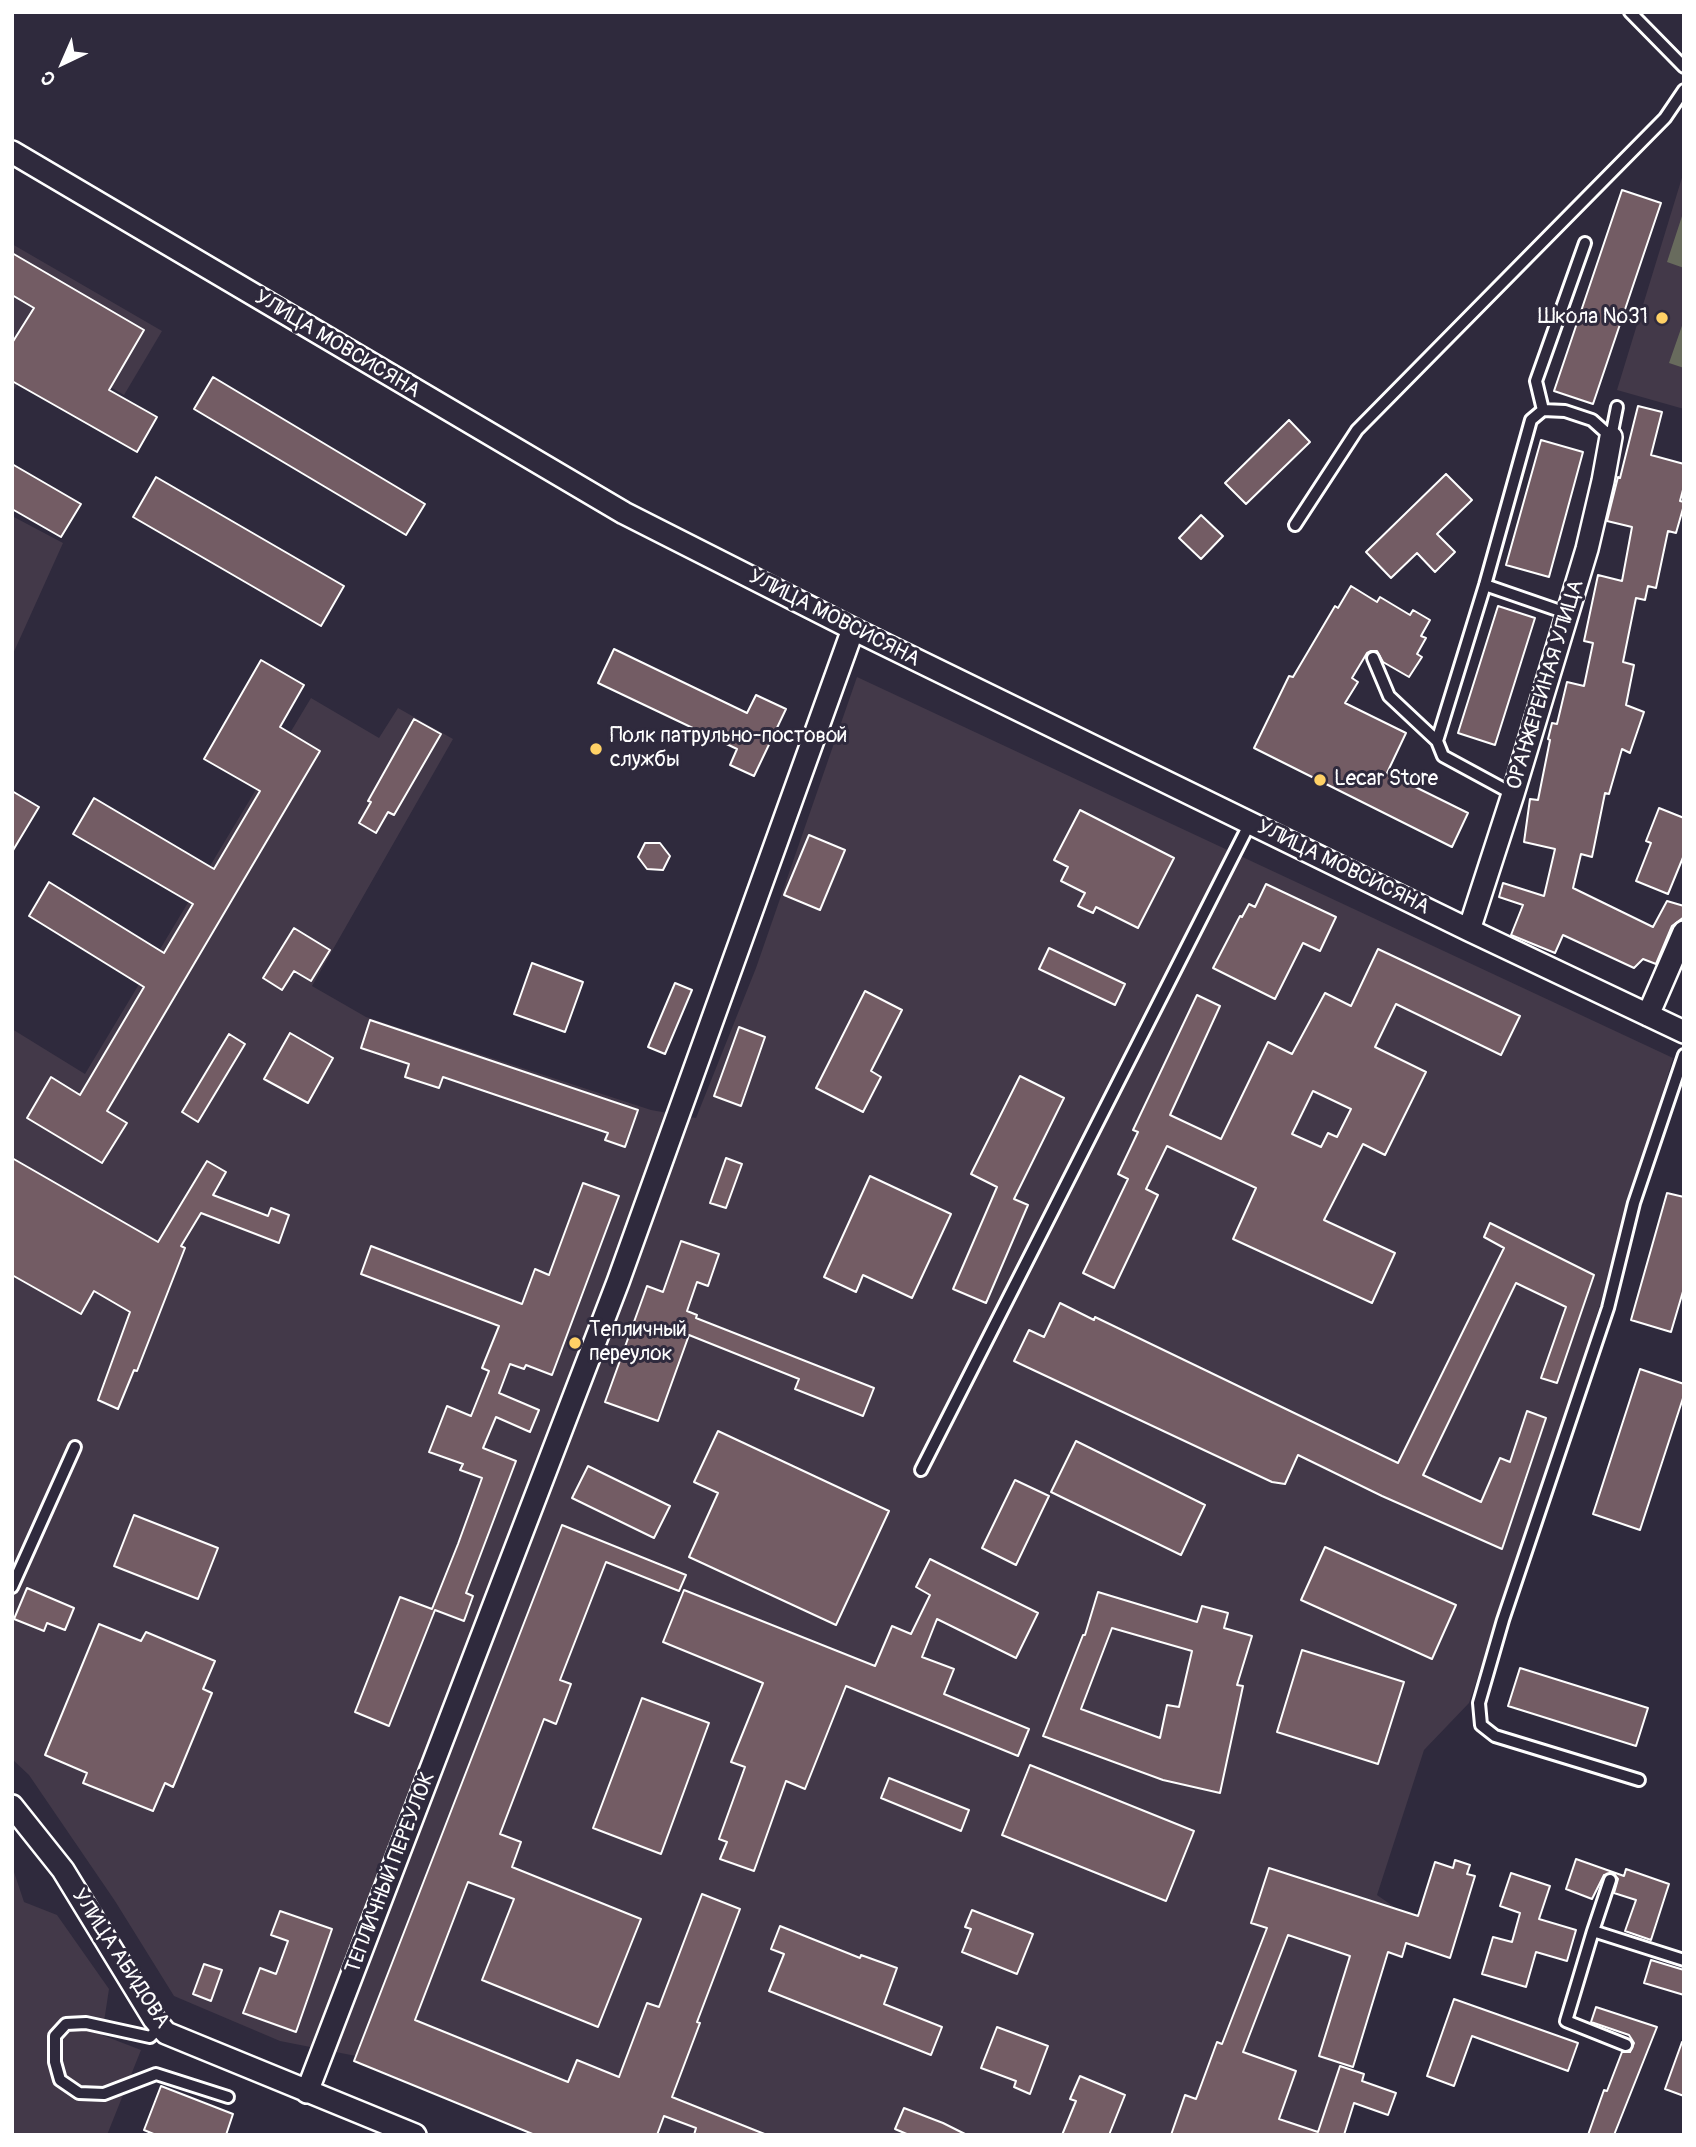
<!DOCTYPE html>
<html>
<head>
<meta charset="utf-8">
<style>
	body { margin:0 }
	#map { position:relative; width:1696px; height:2147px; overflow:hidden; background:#2f2a3d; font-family:Pangolin,sans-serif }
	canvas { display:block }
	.frame { position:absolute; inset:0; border:14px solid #fff; pointer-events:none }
	.north { position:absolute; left:28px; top:28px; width:70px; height:70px; -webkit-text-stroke:5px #2f2a3d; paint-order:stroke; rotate:224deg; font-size:19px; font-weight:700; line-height:28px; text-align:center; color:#fff }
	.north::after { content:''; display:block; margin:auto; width:24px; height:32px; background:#fff; clip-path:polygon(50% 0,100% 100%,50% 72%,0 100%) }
</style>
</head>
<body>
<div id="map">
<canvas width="1696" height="2147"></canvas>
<div class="frame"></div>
<div class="north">С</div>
</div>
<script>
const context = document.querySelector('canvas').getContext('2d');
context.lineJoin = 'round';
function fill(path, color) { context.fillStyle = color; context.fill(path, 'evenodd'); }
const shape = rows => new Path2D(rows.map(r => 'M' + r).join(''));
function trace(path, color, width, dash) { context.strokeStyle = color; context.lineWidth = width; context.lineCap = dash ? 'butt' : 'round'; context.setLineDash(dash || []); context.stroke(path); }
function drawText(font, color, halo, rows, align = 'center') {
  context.font = font + ' Pangolin,sans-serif'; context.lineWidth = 6; context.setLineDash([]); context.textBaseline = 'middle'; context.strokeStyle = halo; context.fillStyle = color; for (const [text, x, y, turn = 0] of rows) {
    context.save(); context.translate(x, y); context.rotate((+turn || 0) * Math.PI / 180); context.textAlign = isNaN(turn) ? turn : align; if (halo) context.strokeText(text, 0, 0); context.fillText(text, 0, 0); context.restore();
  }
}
const built = shape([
	[1684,171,1684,409,1617,390],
	[12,244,162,331,124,395,41,346,12,393],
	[12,516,63,543,12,656],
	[857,677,1673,1058,1582,1365,1469,1703,1424,1750,1377,1895,1400,1911,1350,2078,1337,2075,1317,2135,568,2135,356,2056,280,2041,174,1996,115,1901,29,1775,12,1759,12,1029,85,1074,311,698,379,738,398,708,453,739,312,986,366,1017,651,1110,696,1118,756,968],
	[12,1866,24,1902,57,1915,109,1989,102,2035,141,2050,107,2135,12,2135]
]);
const green = shape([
	[1684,210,1684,268,1667,262],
	[1684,320,1684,368,1669,363]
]);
const building = shape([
	[1622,190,1661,203,1593,404,1554,391,1622,190],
	[12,253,144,330,109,390,157,417,137,452,12,381,12,343,34,308,12,295,12,253],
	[213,377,425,504,406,535,194,409,213,377],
	[1638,406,1662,412,1651,455,1684,464,1684,486,1680,501,1684,502,1684,505,1676,533,1668,531,1656,588,1648,586,1645,600,1636,598,1623,662,1634,665,1626,705,1644,712,1630,753,1622,749,1609,794,1605,793,1592,857,1581,854,1573,888,1653,927,1667,901,1684,906,1684,917,1672,926,1656,964,1643,959,1634,968,1563,935,1555,953,1511,935,1523,905,1499,897,1503,883,1544,896,1555,849,1524,842,1530,799,1538,800,1550,740,1548,739,1552,723,1557,724,1567,682,1584,686,1593,643,1584,641,1598,575,1622,581,1632,527,1607,521,1618,477,1620,478,1638,406],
	[1289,420,1310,442,1246,504,1225,483,1289,420],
	[1541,440,1583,452,1549,577,1506,565,1541,440],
	[12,464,81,504,61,537,12,509,12,464],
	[1446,474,1472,500,1437,534,1455,552,1435,572,1417,553,1391,578,1366,552,1446,474],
	[156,477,344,586,321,626,133,517,156,477],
	[1201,515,1223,536,1201,559,1179,538,1201,515],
	[1351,586,1377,602,1380,597,1410,615,1413,610,1430,620,1421,636,1426,638,1417,654,1422,657,1409,677,1383,662,1377,651,1371,651,1367,653,1352,678,1358,682,1345,703,1406,733,1387,773,1468,813,1452,847,1254,748,1289,676,1293,677,1335,606,1338,608,1351,586],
	[1498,606,1535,618,1495,745,1458,733,1498,606],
	[614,649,747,713,756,695,786,709,754,776,730,765,737,749,598,683,614,649],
	[261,660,304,685,280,727,320,751,107,1111,127,1123,102,1163,27,1118,51,1077,80,1095,144,987,29,916,49,882,164,953,193,904,73,834,94,798,214,869,260,791,204,759,261,660],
	[414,719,441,734,394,815,388,812,376,833,359,823,371,802,368,801,414,719],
	[12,791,39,807,12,852,12,791],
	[1659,808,1684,818,1684,855,1668,894,1636,881,1651,843,1646,841,1659,808],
	[1080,810,1174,858,1138,928,1096,907,1093,913,1078,906,1085,893,1061,881,1068,867,1054,860,1080,810],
	[809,835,845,850,820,910,784,895,809,835],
	[645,843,660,843,670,856,663,870,647,869,638,857,645,843],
	[1266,884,1336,917,1320,951,1303,943,1275,999,1213,968,1240,916,1242,917,1249,904,1255,907,1266,884],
	[294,928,330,950,311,981,294,971,282,990,263,978,294,928],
	[1049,948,1125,984,1115,1005,1039,969,1049,948],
	[1378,949,1520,1016,1501,1055,1396,1004,1375,1047,1426,1072,1385,1155,1363,1144,1324,1220,1395,1253,1372,1303,1233,1239,1256,1188,1167,1146,1146,1189,1158,1195,1114,1288,1083,1273,1128,1179,1118,1174,1138,1132,1133,1130,1197,995,1220,1006,1170,1115,1221,1139,1268,1042,1292,1054,1325,993,1351,1006,1378,949],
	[1313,1091,1351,1109,1337,1137,1328,1133,1321,1147,1292,1134,1313,1091],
	[532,963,583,982,565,1032,514,1014,532,963],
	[675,983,692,990,665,1054,648,1047,675,983],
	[865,991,902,1010,871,1071,881,1077,863,1112,816,1088,865,991],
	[370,1020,638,1110,625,1147,605,1140,608,1133,443,1077,439,1088,405,1077,409,1064,361,1048,370,1020],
	[739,1027,765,1037,741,1106,714,1096,739,1027],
	[290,1033,333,1058,308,1103,264,1079,290,1033],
	[229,1034,245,1044,198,1122,182,1112,229,1034],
	[1020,1076,1064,1098,1014,1199,1028,1205,986,1303,953,1289,997,1187,971,1174,1020,1076],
	[12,1158,158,1242,207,1161,226,1172,213,1195,268,1216,271,1208,289,1215,279,1243,201,1213,181,1246,185,1248,137,1371,134,1370,118,1409,98,1400,130,1312,94,1291,81,1314,12,1275,12,1158],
	[726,1158,742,1164,726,1208,710,1203,726,1158],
	[870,1176,951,1214,912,1298,863,1275,856,1292,824,1277,870,1176],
	[583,1183,619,1196,552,1375,526,1365,524,1369,510,1364,499,1393,539,1410,530,1432,496,1417,483,1448,516,1461,466,1593,473,1596,464,1621,435,1610,389,1726,355,1712,400,1597,432,1609,458,1544,482,1478,460,1470,463,1464,429,1452,447,1406,471,1416,489,1371,482,1368,499,1326,361,1274,371,1246,522,1304,535,1269,549,1275,583,1183],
	[1667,1193,1684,1197,1684,1288,1671,1332,1631,1320,1667,1193],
	[1490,1223,1594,1275,1557,1383,1541,1378,1566,1307,1516,1283,1423,1475,1481,1502,1500,1458,1510,1462,1527,1411,1546,1418,1502,1549,1382,1496,1298,1455,1285,1484,1272,1482,1014,1361,1029,1330,1044,1337,1060,1303,1094,1320,1095,1317,1398,1463,1504,1248,1484,1237,1490,1223],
	[681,1241,719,1254,708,1286,697,1282,687,1311,697,1315,696,1318,874,1388,863,1416,795,1389,799,1379,689,1335,658,1421,605,1402,647,1286,663,1292,681,1241],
	[1640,1369,1684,1384,1684,1395,1640,1530,1593,1514,1640,1369],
	[718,1431,889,1511,836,1625,689,1557,718,1493,694,1482,718,1431],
	[1076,1441,1205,1505,1181,1555,1051,1492,1076,1441],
	[588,1466,670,1506,654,1538,572,1498,588,1466],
	[1015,1480,1049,1496,1016,1565,982,1548,1015,1480],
	[134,1515,218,1548,198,1599,114,1566,134,1515],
	[562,1525,686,1575,679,1591,606,1562,560,1680,571,1684,556,1724,544,1719,500,1834,521,1842,512,1867,641,1919,598,2027,482,1980,514,1899,468,1882,415,2020,568,2082,577,2060,619,2077,647,2003,659,2007,702,1894,740,1909,697,2022,700,2023,672,2097,767,2135,694,2135,696,2128,664,2116,657,2135,535,2135,354,2061,562,1525],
	[1325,1547,1456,1605,1432,1659,1301,1600,1325,1547],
	[930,1559,1038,1613,1016,1658,937,1619,922,1657,954,1669,944,1694,1029,1729,1018,1756,846,1686,805,1789,786,1781,754,1871,720,1859,727,1842,719,1839,745,1767,731,1762,763,1683,663,1642,684,1590,875,1666,892,1626,911,1634,930,1595,916,1587,930,1559],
	[27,1588,74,1608,65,1630,47,1623,44,1631,14,1619,27,1588],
	[1098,1592,1197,1622,1202,1606,1228,1613,1224,1628,1252,1636,1237,1685,1243,1686,1220,1793,1163,1780,1043,1736,1083,1635,1085,1635,1098,1592],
	[1112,1628,1192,1651,1179,1707,1167,1705,1160,1738,1081,1709,1112,1628],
	[99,1624,141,1641,146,1632,215,1661,203,1689,212,1693,173,1787,165,1783,153,1811,83,1783,87,1773,45,1755,99,1624],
	[1302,1650,1404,1682,1378,1764,1277,1732,1302,1650],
	[1520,1668,1648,1708,1636,1746,1508,1706,1520,1668],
	[642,1698,709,1723,661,1854,593,1828,642,1698],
	[1030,1765,1194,1831,1166,1901,1002,1835,1030,1765],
	[889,1778,969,1810,961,1831,881,1798,889,1778],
	[1576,1859,1624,1876,1626,1869,1669,1884,1651,1940,1625,1931,1636,1900,1614,1893,1618,1879,1613,1873,1604,1875,1592,1899,1566,1889,1576,1859],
	[1455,1860,1470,1865,1467,1874,1475,1876,1450,1958,1406,1943,1402,1957,1388,1952,1353,2067,1319,2056,1350,1956,1288,1935,1243,2052,1296,2071,1279,2119,1318,2132,1340,2066,1364,2074,1362,2081,1396,2093,1388,2115,1354,2103,1344,2135,1171,2135,1185,2095,1196,2099,1217,2042,1222,2044,1267,1928,1251,1923,1269,1868,1418,1916,1435,1862,1453,1868,1455,1860],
	[1511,1873,1550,1886,1539,1919,1576,1930,1567,1961,1536,1952,1526,1987,1482,1974,1493,1937,1512,1942,1520,1913,1500,1906,1511,1873],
	[972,1910,1033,1934,1017,1974,962,1952,971,1929,965,1927,972,1910],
	[280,1911,332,1929,296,2032,243,2013,260,1968,276,1974,288,1941,271,1935,280,1911],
	[780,1926,860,1958,861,1955,897,1968,884,2004,942,2027,931,2055,769,1991,784,1954,771,1949,780,1926],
	[1651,1960,1684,1970,1684,1995,1644,1983,1651,1960],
	[204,1964,222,1970,211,2001,193,1994,204,1964],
	[1454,1999,1578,2043,1568,2071,1472,2036,1454,2086,1427,2076,1454,1999],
	[1596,2007,1657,2027,1614,2135,1588,2135,1604,2090,1607,2091,1622,2052,1630,2052,1634,2043,1629,2035,1591,2022,1596,2007],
	[997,2027,1048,2046,1030,2094,1014,2087,1016,2081,981,2068,997,2027],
	[1682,2042,1684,2043,1684,2096,1665,2089,1682,2042],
	[1080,2076,1125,2095,1109,2135,1062,2135,1076,2101,1070,2099,1080,2076],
	[161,2086,233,2114,226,2135,156,2135,144,2130,161,2086],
	[904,2108,943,2123,967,2135,909,2135,895,2129,904,2108]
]);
const service = shape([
	[1630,12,1684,67],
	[1543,410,1536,381,1585,243],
	[1611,437,1617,407],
	[1295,525,1357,430,1665,118,1684,90],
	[1485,585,1566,613],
	[1373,658,1389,696,1437,741],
	[1513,794,1443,756,1437,741,1485,585,1531,420,1543,410,1565,411,1592,420,1611,437],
	[921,1470,1250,823],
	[12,1587,75,1447],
	[1639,1780,1495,1736,1481,1725,1479,1703,1503,1620,1608,1308,1634,1203,1684,1055],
	[1610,1880,1593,1931,1684,1960],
	[1593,1931,1566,2021,1626,2045],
	[160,2027,150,2037,86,2023,66,2024,55,2036,55,2062,60,2080,79,2093,104,2094,156,2074,228,2097]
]);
const minor = shape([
	[12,152,624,513,853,629,1469,930,1684,1032],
	[1469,930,1513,794,1587,549,1603,481,1611,437],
	[1648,1015,1684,932],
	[12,1806,63,1870,154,2019,166,2033,415,2135],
	[307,2092,618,1282,853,629]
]);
const markers = [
	[1662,318,7,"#ffd166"],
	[596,749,7,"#ffd166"],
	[1320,780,7,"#ffd166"],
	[575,1343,7,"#ffd166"]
];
const poiNames = [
	["Школа №31",1648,318,"right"],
	["Полк патрульно-постовой",610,737],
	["службы",610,761],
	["Lecar Store",1334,780],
	["Тепличный",589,1331],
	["переулок",589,1355]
];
const streetNames = [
	["УЛИЦА МОВСИСЯНА",337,345,31],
	["УЛИЦА МОВСИСЯНА",834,619,27],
	["ОРАНЖЕРЕЙНАЯ УЛИЦА",1546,685,-73],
	["УЛИЦА МОВСИСЯНА",1343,868,26],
	["ТЕПЛИЧНЫЙ ПЕРЕУЛОК",391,1873,-69],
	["УЛИЦА АБИДОВА",120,1959,57]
];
fill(built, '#433949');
fill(green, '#686b5d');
fill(building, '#735c64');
trace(building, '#fff', 2);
trace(service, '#fff', 16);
trace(minor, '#fff', 26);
trace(service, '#2f2a3d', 10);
trace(minor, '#2f2a3d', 21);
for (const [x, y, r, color] of markers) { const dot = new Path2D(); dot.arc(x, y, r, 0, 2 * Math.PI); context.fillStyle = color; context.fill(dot); trace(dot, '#2f2a3d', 2.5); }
drawText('21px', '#fff', '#2f2a3d', poiNames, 'left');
drawText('21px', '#fff', '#2f2a3d', streetNames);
</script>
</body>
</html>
